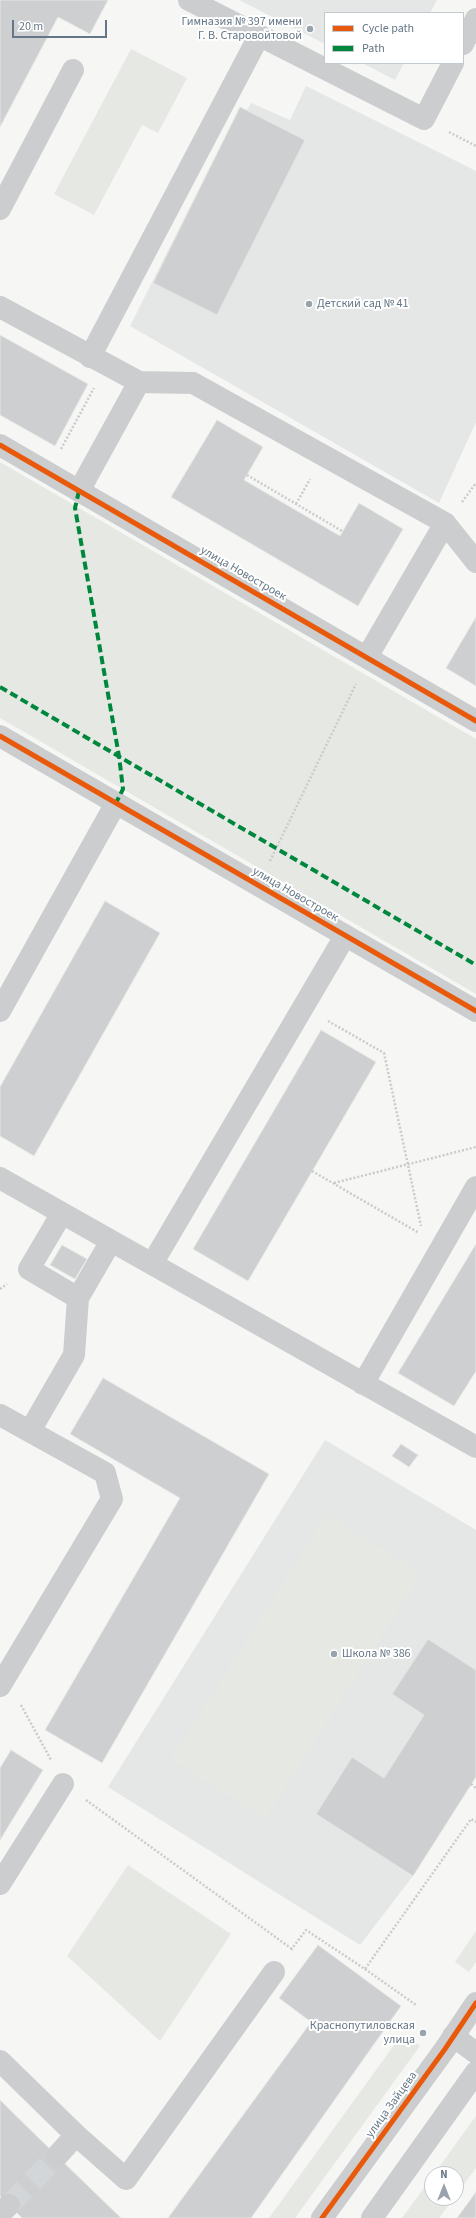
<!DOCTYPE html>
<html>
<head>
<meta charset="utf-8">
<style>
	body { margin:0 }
	#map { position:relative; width:476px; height:2218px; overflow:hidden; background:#f6f6f5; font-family:"Source Sans 3",sans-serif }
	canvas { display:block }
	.legend { position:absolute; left:324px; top:12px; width:140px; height:52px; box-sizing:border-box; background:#fff; border:1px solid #c1c9cf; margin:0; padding:5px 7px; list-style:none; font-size:12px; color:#657786 }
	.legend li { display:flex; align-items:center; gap:8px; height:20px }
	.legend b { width:20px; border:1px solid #c1c9cf }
	.north { position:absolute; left:424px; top:2166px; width:40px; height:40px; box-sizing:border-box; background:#fff; border:1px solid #c1c9cf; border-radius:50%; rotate:0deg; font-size:11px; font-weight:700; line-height:16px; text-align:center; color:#657786 }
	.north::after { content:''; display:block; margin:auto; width:14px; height:18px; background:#98a3ad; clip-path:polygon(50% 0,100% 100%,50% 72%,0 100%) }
	.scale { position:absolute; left:12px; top:20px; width:95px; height:18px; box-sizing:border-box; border:2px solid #657786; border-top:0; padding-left:5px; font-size:12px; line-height:14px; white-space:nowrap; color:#657786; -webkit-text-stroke:3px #fff; paint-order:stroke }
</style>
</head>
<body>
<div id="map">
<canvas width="476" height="2218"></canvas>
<ul class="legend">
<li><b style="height:5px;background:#e8590c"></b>Cycle path</li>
<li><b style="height:5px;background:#00873e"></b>Path</li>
</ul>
<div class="north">N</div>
<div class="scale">20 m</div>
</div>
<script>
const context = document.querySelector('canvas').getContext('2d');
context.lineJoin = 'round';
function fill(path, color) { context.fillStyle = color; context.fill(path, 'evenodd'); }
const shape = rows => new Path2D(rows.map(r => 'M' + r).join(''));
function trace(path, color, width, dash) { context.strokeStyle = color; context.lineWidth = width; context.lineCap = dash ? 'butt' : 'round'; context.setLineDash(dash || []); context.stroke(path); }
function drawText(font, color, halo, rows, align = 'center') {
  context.font = font + ' "Source Sans 3",sans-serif'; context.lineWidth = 4; context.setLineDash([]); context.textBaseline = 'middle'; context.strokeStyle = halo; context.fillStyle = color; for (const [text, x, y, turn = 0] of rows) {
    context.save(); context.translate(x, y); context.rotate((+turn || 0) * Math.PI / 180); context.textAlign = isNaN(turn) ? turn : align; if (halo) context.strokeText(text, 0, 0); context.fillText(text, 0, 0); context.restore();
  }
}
const built = shape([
	[239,0,437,0,430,13,325,13,325,44],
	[362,63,404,63,395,80],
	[306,86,476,171,476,422,439,503,130,326,240,107,247,110,251,103,290,120],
	[325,1440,476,1530,476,1777,413,1876,360,1945,108,1787]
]);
const green = shape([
	[131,49,187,78,158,133,142,125,94,215,54,194],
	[0,462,476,739,476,994,0,718],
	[327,1514,421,1574,265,1819,171,1759],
	[128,1865,231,1934,160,2041,67,1956],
	[476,1931,476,1962,469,1972,455,1962],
	[402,2034,420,2046,295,2218,269,2218],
	[476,2116,476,2168,456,2195,456,2174,434,2174],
	[432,2177,432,2198,454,2198,439,2218,402,2218]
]);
const building = shape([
	[0,0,108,0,90,34,58,17,0,127,0,0],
	[240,107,305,140,217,315,153,283,240,107],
	[0,335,88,384,55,446,0,415,0,335],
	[217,420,263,447,244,480,340,536,359,503,403,529,358,606,171,497,217,420],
	[476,617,476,686,446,668,476,617],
	[105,901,160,933,34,1156,0,1136,0,1087,105,901],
	[321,1030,376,1062,248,1281,193,1249,321,1030],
	[476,1244,476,1371,454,1406,398,1373,476,1244],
	[62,1245,87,1259,75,1279,50,1265,62,1245],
	[103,1378,269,1474,102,1763,45,1730,180,1498,70,1434,103,1378],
	[401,1444,418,1455,409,1467,392,1456,401,1444],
	[428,1639,476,1670,476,1777,413,1876,316,1814,352,1757,384,1778,424,1715,392,1694,428,1639],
	[11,1750,43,1770,0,1840,0,1768,11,1750],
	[318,1945,401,2006,251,2218,168,2218,311,2022,279,1998,318,1945],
	[0,2100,57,2156,121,2218,22,2218,0,2196,0,2100],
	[476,2192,476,2218,457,2218,476,2192]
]);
const minorTunnel = shape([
	[9,2205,57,2156]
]);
const path = shape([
	[449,132,476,146],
	[61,449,94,388],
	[247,475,342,531],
	[462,502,476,483],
	[296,504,310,479],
	[270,861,356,684],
	[328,1021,384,1053,421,1226],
	[312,1171,419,1233],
	[334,1183,476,1147],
	[0,1289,7,1284],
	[21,1705,51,1760],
	[471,1784,476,1788],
	[86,1800,292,1949],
	[291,1950,306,1930,365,1969,471,1819,476,1822],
	[365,1969,416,2005]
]);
const minor = shape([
	[189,0,424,119,453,63],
	[463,44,476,19],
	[0,209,73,70],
	[0,307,139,382,193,383,445,523,476,562],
	[90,357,259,36],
	[0,445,476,721],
	[79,491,139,382],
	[367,657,445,523],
	[0,736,476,1011],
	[0,1011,116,803],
	[0,1178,476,1447],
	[62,1213,29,1269,78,1298],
	[152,1264,345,936],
	[363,1384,476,1187],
	[0,1415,105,1473,112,1499,0,1686],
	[30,1431,74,1355,78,1298,111,1241],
	[0,1884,63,1784],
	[453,2036,476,2053],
	[0,2061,76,2135,126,2179,274,1972],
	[57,2156,76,2135],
	[0,2214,9,2205],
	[322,2218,445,2049,476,2003],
	[372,2218,476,2072]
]);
const quiet = shape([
	[79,491,75,508,119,756,123,789,116,803],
	[0,687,476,965]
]);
const cycleway = shape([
	[0,445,476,721],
	[0,736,476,1011],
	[322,2218,445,2049,476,2003]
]);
const markers = [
	[310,29,4,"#98a3ad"],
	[309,304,4,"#98a3ad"],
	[334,1654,4,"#98a3ad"],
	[423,2033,4,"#98a3ad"]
];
const poiNames = [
	["Гимназия № 397 имени",302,22],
	["Г. В. Старовойтовой",302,36],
	["Детский сад № 41",317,304,"left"],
	["Школа № 386",342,1654,"left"],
	["Краснопутиловская",415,2026],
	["улица",415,2040]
];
const streetNames = [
	["улица Новостроек",243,574,30],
	["улица Новостроек",295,895,30],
	["улица Зайцева",392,2105,-54]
];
fill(built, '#e5e6e6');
fill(green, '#e6e9e3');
fill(building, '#cdcfd0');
trace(building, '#e6e6e4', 1);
trace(minorTunnel, '#d2d6d9', 22, [22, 11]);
trace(path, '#cacbcb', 2.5, [2, 2]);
trace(minor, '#cccdce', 22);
trace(quiet, '#00873e', 4, [8, 4]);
trace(cycleway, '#e8590c', 5);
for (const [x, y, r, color] of markers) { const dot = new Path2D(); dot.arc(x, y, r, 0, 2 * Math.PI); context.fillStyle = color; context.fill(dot); trace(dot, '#fff', 1.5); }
drawText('12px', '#657786', '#fff', poiNames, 'right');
drawText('12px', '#657786', '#fff', streetNames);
</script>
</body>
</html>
